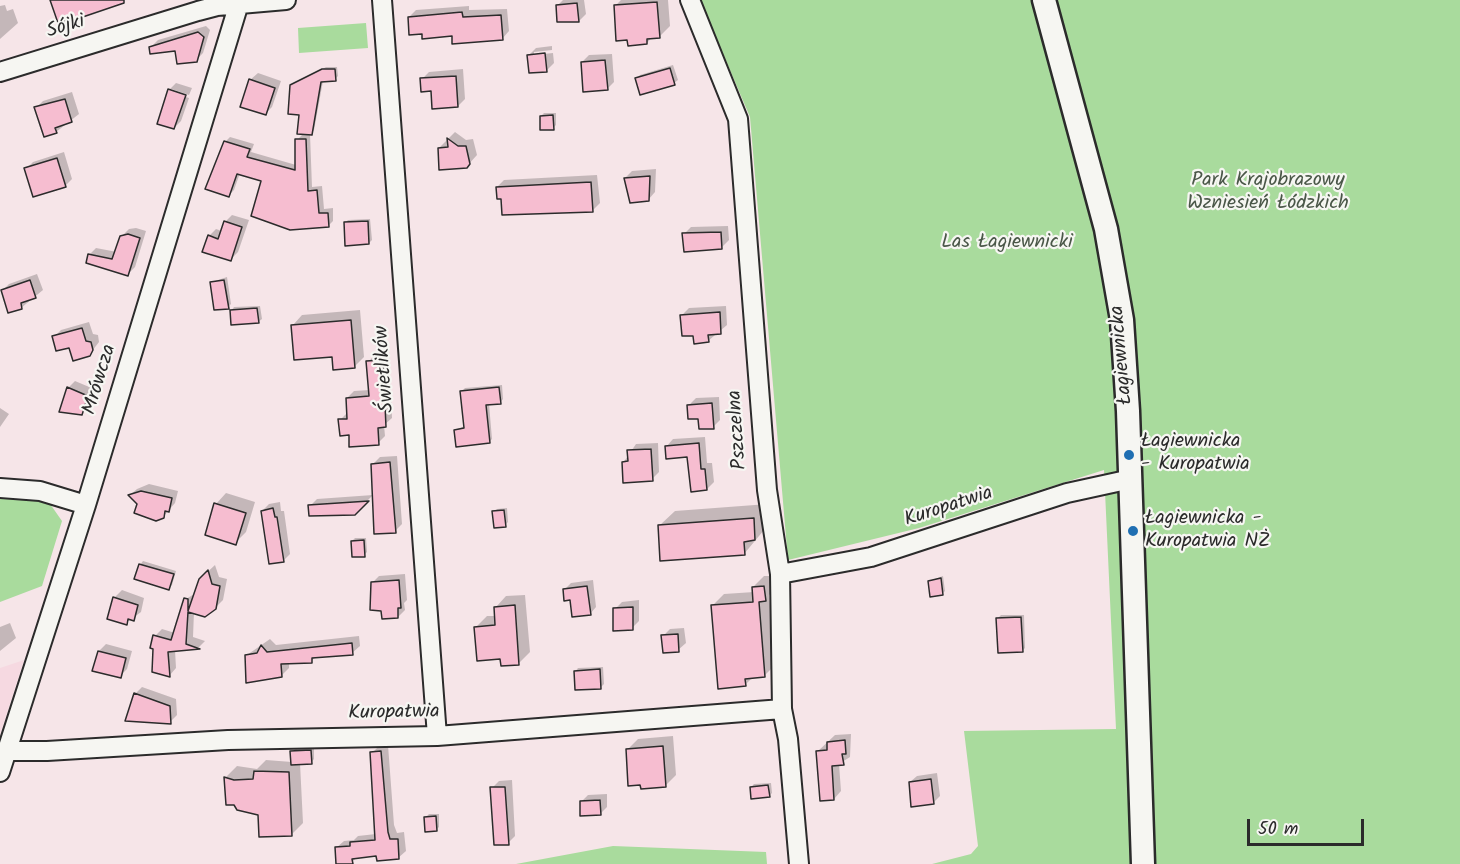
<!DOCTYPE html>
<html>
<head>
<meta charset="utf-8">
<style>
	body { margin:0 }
	#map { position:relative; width:1460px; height:864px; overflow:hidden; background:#f6e5e8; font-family:Kalam,sans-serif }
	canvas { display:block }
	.scale { position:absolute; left:1247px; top:819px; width:117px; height:27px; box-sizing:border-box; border:3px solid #2b2b2b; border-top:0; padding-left:8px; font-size:18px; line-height:21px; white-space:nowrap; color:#2b2b2b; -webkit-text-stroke:4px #f6f6f2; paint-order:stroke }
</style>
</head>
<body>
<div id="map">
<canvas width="1460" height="864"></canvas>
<div class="scale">50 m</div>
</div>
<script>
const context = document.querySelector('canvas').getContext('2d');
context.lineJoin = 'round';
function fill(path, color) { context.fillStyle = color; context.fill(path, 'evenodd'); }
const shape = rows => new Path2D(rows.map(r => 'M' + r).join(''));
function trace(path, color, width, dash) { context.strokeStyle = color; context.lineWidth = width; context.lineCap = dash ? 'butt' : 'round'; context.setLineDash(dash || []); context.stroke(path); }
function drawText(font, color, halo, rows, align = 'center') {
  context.font = font + ' Kalam,sans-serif'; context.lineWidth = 4.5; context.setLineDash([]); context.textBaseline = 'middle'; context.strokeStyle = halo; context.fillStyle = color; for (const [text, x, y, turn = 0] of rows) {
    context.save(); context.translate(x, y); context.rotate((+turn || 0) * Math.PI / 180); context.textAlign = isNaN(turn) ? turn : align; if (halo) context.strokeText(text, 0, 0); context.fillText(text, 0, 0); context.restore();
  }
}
const built = shape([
	[24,660,0,734,0,668]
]);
const green = shape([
	[700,0,1460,0,1460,864,932,864,971,854,978,846,964,731,1116,729,1104,470,919,528,788,560,750,117],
	[366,23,368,48,299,53,298,28],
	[0,494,48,501,62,521,42,586,0,602],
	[613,846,766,852,767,864,516,864]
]);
const shadow = shape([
	[563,0,584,0,586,14,579,21,558,5],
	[621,0,668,0,670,26,659,37,652,37,647,43,615,6],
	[5,5,7,11,13,9,18,23,0,39,0,6],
	[469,6,469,10,507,9,509,31,502,39,423,33,409,17,416,10],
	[206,26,210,30,203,53,196,60,176,49,150,48,158,40],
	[552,46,552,50,534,52,534,55,553,53,554,63,547,70,529,55,536,48],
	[612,54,614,82,607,89,582,62,589,55],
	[673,65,678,80,674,83,641,93,637,78,640,75],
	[326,67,337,67,338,76,335,79,323,81,314,130,310,134,312,187,322,186,324,209,333,208,333,221,328,226,263,180,240,173,234,190,229,195,225,142,230,137,254,144,251,152,296,165,297,140,304,133,292,86],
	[463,69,465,99,458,106,433,90,422,79,429,72],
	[258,73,281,81,272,107,265,114,250,80],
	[176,83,192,88,189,95,171,89,171,92,189,98,181,121,174,128,169,90],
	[72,92,79,114,56,132,36,108,43,101],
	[544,113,556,113,556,125,553,128,541,116],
	[455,132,466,140,473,139,477,155,467,166,439,148],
	[64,152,72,179,65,186,26,169,33,162],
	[656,169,655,192,648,200,626,189,625,178,632,171],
	[597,175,600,203,593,210,502,198,497,187,504,180],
	[232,215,249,220,238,252,231,259,209,236,216,229,222,231,225,222],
	[370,219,372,240,369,243,345,223,348,220],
	[728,226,729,240,722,247,684,234,691,227],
	[136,228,146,231,135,267,128,274,89,255,96,248,117,252,121,237,129,229],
	[37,274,43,290,21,308,2,291,9,284],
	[227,277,231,304,228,307,212,282],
	[260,306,262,319,258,322,231,311,234,307],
	[726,306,727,325,708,341,695,334,682,315,689,308],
	[360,310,364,357,354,367,293,325,302,315],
	[89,322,93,334,98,335,99,342,89,355,54,337,61,330],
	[389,354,392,418,384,425,385,436,378,443,350,434,340,420,347,413,347,398,354,391,370,390,368,362,375,355],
	[75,381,94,389,89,406,81,414,61,411,68,388],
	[502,385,503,399,500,403,489,404,492,439,489,442,455,430,465,426,462,391,465,388],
	[719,397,720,420,713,427,689,405,696,398],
	[0,408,9,414,0,427],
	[705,437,707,463,712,463,714,482,707,489,689,456,666,447,673,439],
	[658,443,659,472,652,479,623,463,636,444],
	[397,456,402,524,395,531,373,464,380,457],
	[149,484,178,491,175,503,163,517,138,504,130,495,137,489],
	[226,493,255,502,246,532,235,543,216,504],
	[373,495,355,513,310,506,317,499],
	[280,502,281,511,284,511,290,554,283,561,262,511,269,504],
	[768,504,769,524,744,554,660,525,675,511],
	[507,508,508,522,505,525,494,512,497,509],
	[355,538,366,538,367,552,364,555,352,541],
	[143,561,176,571,172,585,169,588,140,565],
	[215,565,219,577,227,579,223,600,215,608,194,612,193,637,205,641,199,647,175,650,176,668,170,675,155,636,162,629,175,633,186,599,196,593,200,579],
	[405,574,407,600,404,603,405,610,398,617,372,583,379,576],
	[764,576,775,576,776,589,769,595,775,665,764,676,753,677,745,685,713,605,724,594,754,592,753,587],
	[943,576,945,591,942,594,929,581],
	[593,580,596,607,590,614,564,590,571,583],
	[122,590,144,598,141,612,126,623,108,618,115,597],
	[525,595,530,652,519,663,501,657,476,627,487,616,496,616,496,607,506,596],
	[639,600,639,621,632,628,615,609,622,602],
	[1001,615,1024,615,1025,648,1022,651,998,618],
	[10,623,16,638,0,651,0,627],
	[684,628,686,643,678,650,663,636,670,629],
	[359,636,360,646,352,653,317,656,311,661,289,662,289,668,281,676,247,655,270,639,276,645],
	[106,644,132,651,127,669,120,676,99,651],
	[603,667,604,684,601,687,575,672,578,668],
	[142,687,176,699,177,715,170,722,135,694],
	[851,734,850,757,839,764,841,791,834,799,817,752,835,735],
	[673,736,676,775,665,786,627,750,638,739],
	[388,745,394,825,397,833,404,832,406,851,398,858,378,855,358,856,352,862,336,848,344,841,354,840,358,836,376,834,372,753,379,746],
	[314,748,314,759,311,763,300,763,303,823,292,834,260,814,235,803,227,804,226,777,237,766,257,769,266,760,292,762,292,752,295,749],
	[937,773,940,796,933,803,910,782,917,776],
	[512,780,515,836,508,843,492,788,499,781],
	[771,783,772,793,769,796,751,787,754,784],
	[607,794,607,807,600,814,581,802,588,795],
	[429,814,439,814,439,827,436,830,426,817]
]);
const building = shape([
	[50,0,124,0,124,3,68,22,67,20,58,23,50,0],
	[657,2,660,38,647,39,647,44,628,46,627,40,616,41,614,5,657,2],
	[577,3,579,22,557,22,556,5,577,3],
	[462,12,463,17,501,15,503,40,452,44,452,36,422,39,422,34,409,35,408,17,462,12],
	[198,32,204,37,197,62,177,64,175,51,150,54,149,47,198,32],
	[545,53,547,72,529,73,527,55,545,53],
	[605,60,608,90,583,92,581,62,605,60],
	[670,68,675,85,640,95,635,78,670,68],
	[322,69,335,69,336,81,321,82,312,135,297,134,299,115,288,114,290,85,322,69],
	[456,76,458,107,432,109,431,91,421,92,420,78,456,76],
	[249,79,275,88,266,115,240,107,249,79],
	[168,89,186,95,174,129,157,124,168,89],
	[65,99,72,122,55,128,57,133,44,137,34,107,65,99],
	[553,115,554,130,540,130,540,116,553,115],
	[447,138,458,146,466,146,470,164,467,168,439,170,438,148,448,147,447,138],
	[295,139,306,139,308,191,317,190,319,213,328,213,329,227,290,230,251,216,261,181,237,174,229,197,205,189,224,141,250,149,247,157,295,170,295,139],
	[57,158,66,187,33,197,24,168,57,158],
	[650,176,649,201,630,203,624,178,650,176],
	[591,182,593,212,502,215,501,199,497,199,496,187,591,182],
	[224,221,242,227,231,261,202,252,208,235,218,239,224,221],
	[368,221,369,244,345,246,344,222,368,221],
	[721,232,722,249,684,252,682,233,721,232],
	[128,234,140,238,128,276,86,263,88,254,112,259,120,236,128,234],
	[30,280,36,298,21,303,22,309,8,313,1,290,30,280],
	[224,280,229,309,214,310,210,282,224,280],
	[257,308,259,323,231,325,230,310,257,308],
	[720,312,721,334,708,335,709,342,694,344,693,336,682,336,680,315,720,312],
	[351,320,355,368,333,370,332,357,294,360,291,325,351,320],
	[82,328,86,341,91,342,93,350,90,356,73,361,69,348,56,351,52,336,82,328],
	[383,360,386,427,378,428,379,445,349,447,349,435,340,436,338,419,347,419,346,398,369,396,366,361,383,360],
	[67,387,88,396,82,415,59,412,67,387],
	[499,387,501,404,486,405,490,443,456,447,454,430,464,428,460,391,499,387],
	[712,403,714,429,699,429,698,419,688,419,687,405,712,403],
	[699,443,701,469,705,469,707,490,691,492,687,457,666,459,665,446,699,443],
	[651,449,653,481,623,483,622,462,628,461,627,450,651,449],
	[390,462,396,533,374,534,371,464,390,462],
	[141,491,172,498,169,512,165,511,164,518,156,521,134,513,137,504,128,495,141,491],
	[369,501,355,515,309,516,308,505,369,501],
	[214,503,246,513,236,545,205,535,214,503],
	[273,508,275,517,277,517,284,562,269,564,261,511,273,508],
	[504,510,506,527,494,528,492,511,504,510],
	[754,518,755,540,744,542,745,555,660,561,658,525,754,518],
	[364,540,365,557,352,557,351,541,364,540],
	[139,564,174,574,169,590,134,579,139,564],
	[208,570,212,584,220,586,216,609,205,617,188,612,186,644,200,649,168,652,170,677,152,672,153,649,150,648,153,635,171,640,184,598,188,599,188,611,199,579,208,570],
	[941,578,943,595,930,597,928,581,941,578],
	[399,580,401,608,398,608,398,618,382,619,381,611,370,610,371,582,399,580],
	[587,586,591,615,572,617,570,600,564,601,563,589,587,586],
	[764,586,766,601,759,602,765,677,745,679,746,686,718,689,711,605,753,602,752,587,764,586],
	[113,597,138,605,134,621,128,619,127,625,107,619,113,597],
	[515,605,519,665,501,666,500,659,477,661,474,627,495,625,494,607,515,605],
	[633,607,633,630,613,631,613,608,633,607],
	[1021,617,1023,652,998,653,996,618,1021,617],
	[678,634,679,652,663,653,661,635,678,634],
	[352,643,353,655,312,658,312,663,281,664,282,677,246,683,245,655,257,653,261,645,267,652,352,643],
	[98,651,126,658,121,678,92,671,98,651],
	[600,669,601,689,575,690,574,671,600,669],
	[134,693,170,706,171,724,125,721,134,693],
	[845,740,846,754,842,754,844,765,832,766,834,800,820,801,816,751,827,750,827,742,845,740],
	[663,746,666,787,641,789,640,785,628,786,626,749,663,746],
	[311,750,312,764,291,765,290,751,311,750],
	[381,751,388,832,390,839,398,839,399,859,377,861,376,856,352,859,353,864,336,864,335,847,350,846,350,842,375,840,370,752,381,751],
	[254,771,289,772,292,836,259,837,258,815,237,810,234,805,226,805,224,777,234,780,253,779,254,771],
	[931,779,934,804,911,807,909,782,931,779],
	[768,785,770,797,751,799,750,787,768,785],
	[490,787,505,787,509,845,494,845,490,787],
	[600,800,601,815,580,816,580,801,600,800],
	[436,816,437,831,425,832,424,817,436,816]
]);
const minor = shape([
	[382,0,437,736],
	[690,0,738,119,767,490,780,574,782,709,788,739,799,864],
	[0,72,198,11,217,6,286,0],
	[0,488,40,491,86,505],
	[780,574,871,557,1067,493,1131,479],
	[7,751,47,751,228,740,437,736,782,709],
	[0,772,86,505,240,0]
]);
const tertiary = shape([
	[1044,0,1106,229,1122,320,1128,411,1143,864]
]);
const markers = [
	[1129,455,6,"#1f6fb2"],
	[1133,531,6,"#1f6fb2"]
];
const streetNames = [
	["Sójki",66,28,-17],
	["Łagiewnicka",1123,355,-95],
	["Świetlików",386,369,-94],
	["Mrówcza",101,380,-73],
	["Pszczelna",739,430,-94],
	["Kuropatwia",949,508,-18],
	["Kuropatwia",394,714,-1]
];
const parkNames = [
	["Park Krajobrazowy",1268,182],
	["Wzniesień Łódzkich",1268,205],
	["Las Łagiewnicki",1007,244]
];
const poiNames = [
	["Łagiewnicka",1141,443],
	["- Kuropatwia",1141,466],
	["Łagiewnicka -",1145,520],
	["Kuropatwia NŻ",1145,543]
];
fill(built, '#f6d9e1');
fill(green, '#a9db9d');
fill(shadow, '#0003');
fill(building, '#f6bdd0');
trace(building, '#2b2b2b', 1.5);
trace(minor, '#2b2b2b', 22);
trace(tertiary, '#2b2b2b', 27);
trace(minor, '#f6f6f2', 18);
trace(tertiary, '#f6f6f2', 22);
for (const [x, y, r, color] of markers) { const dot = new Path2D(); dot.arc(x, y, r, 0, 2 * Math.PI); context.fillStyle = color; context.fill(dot); trace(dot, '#f6f6f2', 2); }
drawText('20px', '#2b2b2b', '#f6f6f2', streetNames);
drawText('20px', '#4a5748', '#f6f6f2', parkNames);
drawText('20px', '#2b2b2b', '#f6f6f2', poiNames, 'left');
</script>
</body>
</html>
